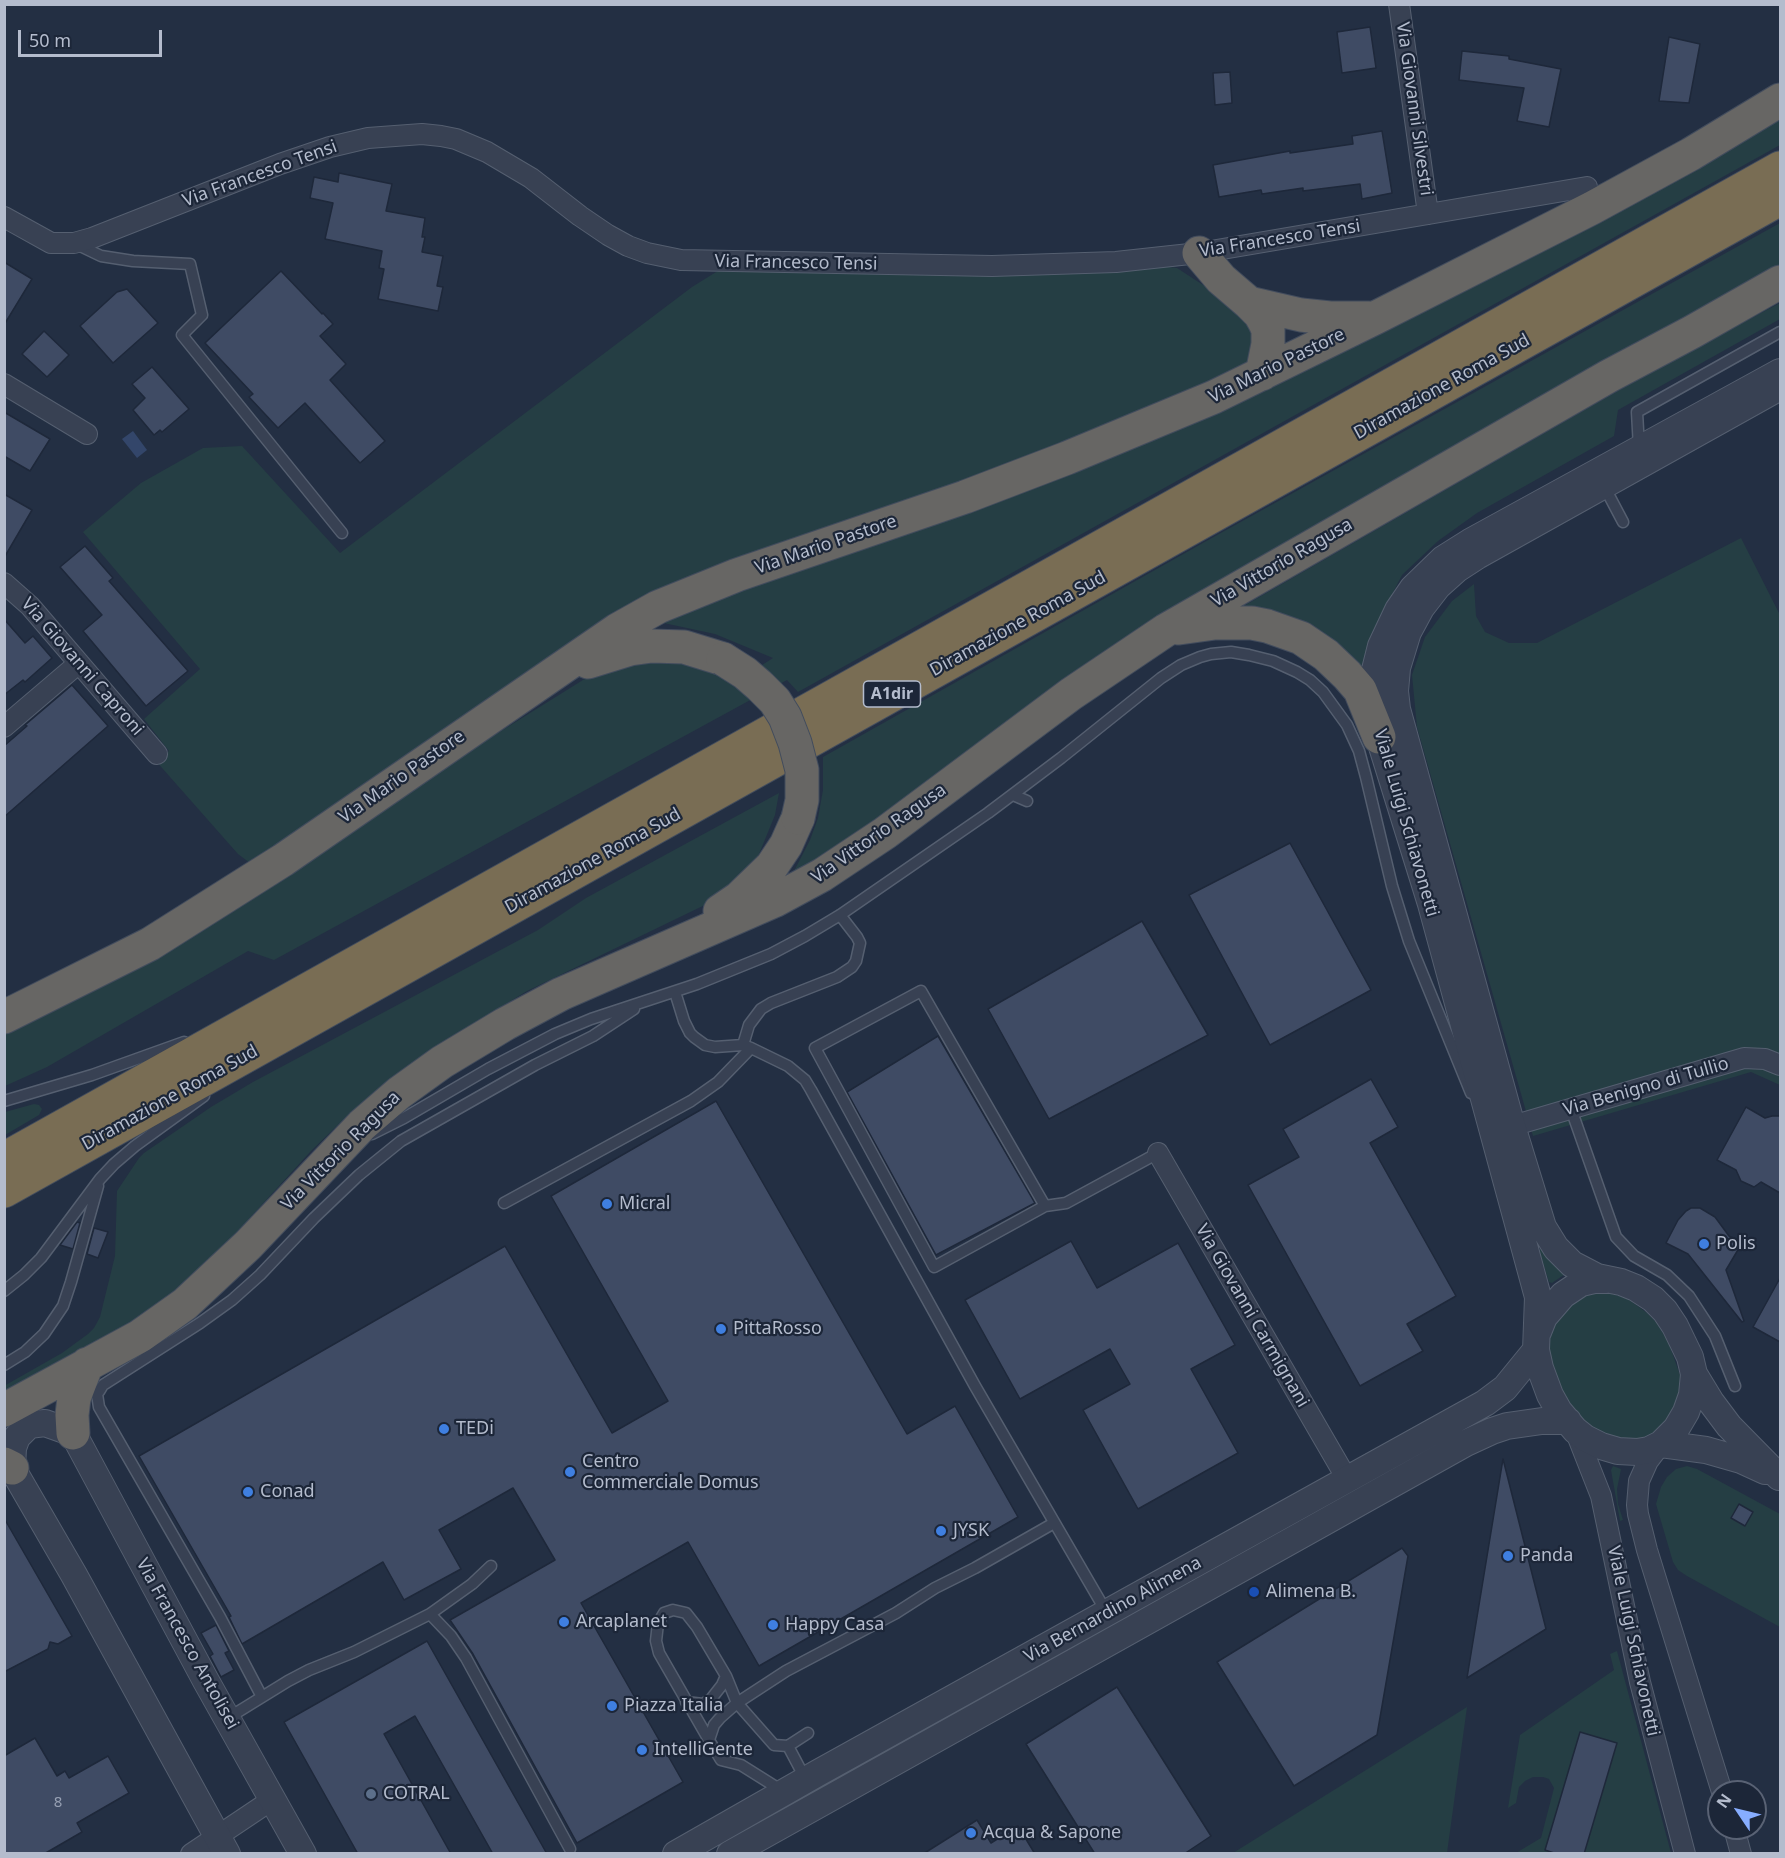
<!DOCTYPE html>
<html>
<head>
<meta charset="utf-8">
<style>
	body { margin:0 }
	#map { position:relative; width:1785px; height:1858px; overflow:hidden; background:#232f43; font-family:"Noto Sans",sans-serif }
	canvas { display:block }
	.frame { position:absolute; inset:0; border:6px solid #b4bccd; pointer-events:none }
	.north { position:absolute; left:1707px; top:1780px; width:60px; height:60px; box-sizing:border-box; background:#1c2638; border:2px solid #596274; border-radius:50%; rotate:305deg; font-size:16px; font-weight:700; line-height:24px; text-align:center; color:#b4bccd }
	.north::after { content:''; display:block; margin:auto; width:21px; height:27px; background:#87adff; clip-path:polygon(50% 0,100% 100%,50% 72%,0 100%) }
	.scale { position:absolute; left:18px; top:30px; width:144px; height:27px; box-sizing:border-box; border:3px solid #b4bccd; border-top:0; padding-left:8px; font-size:18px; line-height:21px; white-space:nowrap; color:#b4bccd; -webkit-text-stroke:4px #1c2638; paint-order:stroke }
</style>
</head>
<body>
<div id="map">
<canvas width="1785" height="1858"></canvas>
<div class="frame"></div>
<div class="north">N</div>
<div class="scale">50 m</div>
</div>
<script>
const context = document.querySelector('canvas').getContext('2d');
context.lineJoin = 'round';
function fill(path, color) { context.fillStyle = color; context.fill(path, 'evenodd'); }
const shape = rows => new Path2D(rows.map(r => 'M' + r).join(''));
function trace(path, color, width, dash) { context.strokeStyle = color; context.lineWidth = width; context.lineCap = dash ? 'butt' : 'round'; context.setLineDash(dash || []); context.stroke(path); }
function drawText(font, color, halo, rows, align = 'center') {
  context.font = font + ' "Noto Sans",sans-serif'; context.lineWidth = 4.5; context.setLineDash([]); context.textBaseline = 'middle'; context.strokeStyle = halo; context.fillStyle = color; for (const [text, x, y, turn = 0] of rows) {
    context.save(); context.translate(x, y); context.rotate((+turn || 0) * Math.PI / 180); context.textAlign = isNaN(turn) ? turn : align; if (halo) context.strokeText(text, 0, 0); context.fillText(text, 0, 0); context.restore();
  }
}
const green = shape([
	[1780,112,1780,145,798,692,787,680,274,960,248,951,47,1067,5,1086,5,1028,376,809,599,670,648,655,711,670,734,683,773,658,715,634,659,622,727,592,994,498],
	[1780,223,1780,269,863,836,793,873,810,840,818,818,823,790,823,757,1210,539],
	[1152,265,1177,268,1243,311,1262,335,1248,366,910,505,672,586,250,863,238,854,155,760,169,751,144,719,200,669,83,532,141,483,203,448,242,446,340,553,692,287,721,269],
	[1780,303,1780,319,1618,410,1614,436,1477,513,1438,541,1402,575,1381,616,1359,677,1235,611,1675,358],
	[1741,538,1780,615,1780,1085,1751,1072,1533,1136,1417,727,1412,675,1425,637,1452,601,1474,584,1476,616,1485,632,1509,643,1537,643],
	[779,793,775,815,757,859,711,902,527,991,436,1047,387,1082,346,1117,311,1151,215,1256,151,1314,5,1397,4,1386,62,1353,88,1334,94,1328,100,1317,115,1256,117,1191,139,1158,144,1153,211,1107,253,1082,538,930,586,898],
	[34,1104,39,1105,42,1109,39,1115,5,1135,5,1112],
	[1542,1248,1565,1274,1552,1283,1549,1282,1539,1250],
	[1606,1292,1628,1299,1647,1313,1656,1322,1668,1341,1680,1375,1681,1397,1661,1433,1632,1444,1590,1428,1568,1405,1548,1361,1548,1334,1562,1312,1580,1298,1590,1294],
	[1613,1466,1621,1469,1617,1489,1618,1504,1623,1520,1620,1521,1611,1470],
	[1687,1466,1697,1469,1780,1514,1780,1627,1687,1576,1678,1570,1673,1562,1656,1504,1661,1487,1667,1477,1676,1469],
	[1617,1651,1671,1853,1584,1853,1580,1733,1545,1850,1554,1853,1516,1853,1541,1838,1554,1788,1549,1779,1543,1777,1533,1777,1525,1781,1519,1787,1516,1803,1508,1808,1520,1735,1614,1670,1610,1654],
	[1467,1707,1447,1853,1233,1853]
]);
const water = shape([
	[133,431,147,450,137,458,122,439]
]);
const building = shape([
	[1370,27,1376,68,1342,73,1337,32,1370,27],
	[1669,37,1700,44,1689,103,1659,101,1669,37],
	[1462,51,1509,56,1509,59,1561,69,1549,127,1517,121,1524,88,1459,80,1462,51],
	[1230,72,1232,103,1215,105,1213,73,1230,72],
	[1382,131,1392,193,1362,199,1360,184,1303,191,1303,188,1262,194,1261,190,1219,197,1213,165,1290,151,1290,153,1353,144,1352,136,1382,131],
	[339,173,392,184,386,211,425,218,422,237,425,237,422,252,443,256,437,286,443,287,438,311,378,299,384,269,379,268,382,251,325,239,333,203,310,198,314,177,338,182,339,173],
	[4,262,32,279,4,325,4,262],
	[281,271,322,314,323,313,333,324,320,336,346,364,330,380,385,441,360,463,305,403,278,428,249,397,253,394,205,343,281,271],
	[127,289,158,323,113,363,80,326,117,292,127,289],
	[44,331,69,355,47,377,22,354,44,331],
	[152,367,189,409,162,432,160,430,154,435,133,410,145,398,132,384,152,367],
	[4,412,50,439,30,471,4,456,4,412],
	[4,494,32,510,4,558,4,494],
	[85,546,113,578,109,581,188,671,146,706,83,631,102,615,60,567,85,546],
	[4,619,25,643,33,636,52,658,25,682,23,680,4,695,4,619],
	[72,685,108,726,4,817,4,746,27,726,25,725,72,685],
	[1290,843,1371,990,1270,1045,1189,895,1290,843],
	[1142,921,1208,1035,1049,1119,988,1009,1142,921],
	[938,1036,1035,1203,936,1255,847,1092,938,1036],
	[1371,1079,1398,1127,1370,1143,1456,1296,1407,1324,1423,1351,1360,1386,1248,1185,1299,1157,1283,1129,1371,1079],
	[716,1101,907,1434,955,1406,1018,1517,759,1666,688,1542,581,1603,683,1782,577,1843,473,1654,450,1620,555,1560,513,1488,439,1530,461,1569,404,1600,383,1562,242,1644,229,1617,231,1616,139,1456,505,1246,612,1433,668,1401,551,1196,716,1101],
	[1746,1107,1765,1118,1772,1116,1780,1116,1780,1193,1761,1182,1754,1187,1741,1181,1736,1170,1717,1160,1746,1107],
	[1691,1208,1700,1208,1715,1217,1729,1236,1742,1243,1726,1270,1744,1321,1742,1322,1688,1254,1666,1243,1678,1220,1686,1211,1691,1208],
	[77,1222,80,1223,73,1249,60,1245,77,1222],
	[94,1228,108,1232,98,1258,87,1254,94,1228],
	[1071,1241,1097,1288,1178,1243,1235,1345,1191,1369,1238,1453,1138,1509,1083,1410,1130,1384,1110,1349,1020,1399,965,1300,1071,1241],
	[1780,1278,1780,1342,1753,1327,1780,1278],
	[1503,1459,1546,1629,1467,1678,1503,1459],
	[1739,1504,1753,1512,1745,1526,1731,1518,1739,1504],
	[4,1518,72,1636,58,1644,50,1642,48,1649,4,1672,4,1518],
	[1402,1548,1408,1556,1377,1735,1294,1786,1217,1662,1402,1548],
	[216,1625,229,1651,225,1653,234,1670,221,1677,210,1656,213,1654,201,1633,216,1625],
	[427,1641,547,1854,493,1854,415,1716,384,1734,451,1854,358,1854,284,1722,427,1641],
	[1117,1687,1211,1836,1184,1854,1095,1854,1026,1744,1117,1687],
	[1580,1732,1617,1743,1584,1854,1557,1854,1545,1850,1580,1732],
	[35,1738,57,1776,65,1771,69,1778,108,1756,129,1793,77,1823,82,1832,44,1854,4,1854,4,1756,35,1738],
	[977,1820,991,1843,1018,1826,1035,1854,923,1854,977,1820]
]);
const service = shape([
	[74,243,101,256,133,261,190,264,202,315,182,335,342,533],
	[1639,448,1637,412,1780,332],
	[1604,486,1623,522],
	[1013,795,1027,801],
	[675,992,684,1021,690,1033,694,1037,705,1045,715,1047,743,1045,751,1048,788,1066,805,1080,811,1090,975,1386,1107,1613],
	[743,1045,749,1025,761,1009,771,1003,837,977,852,967,856,961,860,943,857,937,840,915],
	[4,1101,92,1075,184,1042],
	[1571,1109,1616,1237,1634,1256,1667,1275,1689,1296,1715,1336,1735,1386],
	[372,1134,404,1118,488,1069,555,1034,591,1019,697,984,771,954,805,936,840,915,988,813,1061,758,1161,678,1181,665,1200,657,1211,654,1231,652,1249,655,1273,661,1297,672,1310,680,1323,692,1347,725,1359,751,1366,777,1392,886,1409,941,1471,1093],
	[504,1203,691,1101,718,1082,751,1048],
	[1045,1206,921,991,815,1048,934,1267,1045,1206,1066,1203,1158,1153],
	[4,1291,24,1275,41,1258,100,1179,114,1164,135,1146,204,1096],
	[4,1365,25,1352,44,1334,63,1306,71,1282,98,1186],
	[430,1614,451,1636,466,1658,570,1849],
	[262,1697,220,1617,99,1407,97,1394,100,1390,103,1385,200,1323,232,1300,260,1275,314,1218,359,1175,401,1141,535,1065,593,1036,634,1009],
	[686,1702,703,1704,711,1699,722,1685,726,1676],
	[228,1718,288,1681,309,1670,354,1652,430,1614,472,1584,491,1566],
	[709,1740,659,1653,656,1641,658,1623,664,1613,673,1610,686,1613,697,1627,726,1676,737,1703,774,1745,788,1746,808,1733],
	[788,1746,806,1780],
	[784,1792,741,1765,721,1760,709,1740,714,1725,720,1718,737,1703,786,1671,896,1613,935,1588,975,1568,1054,1523]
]);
const minor = shape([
	[1399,4,1428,214],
	[4,217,51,243,74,243,92,238,280,164,330,147,368,138,422,134,441,136,456,139,487,152,531,178,580,216,608,235,628,246,647,253,681,260,992,266,1116,262,1199,253,1587,187],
	[4,384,87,434],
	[4,583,30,606,157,754],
	[4,727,79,663],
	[1512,1126,1744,1058,1765,1059,1780,1065],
	[1158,1153,1347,1479],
	[1575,1430,1601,1496,1640,1682,1685,1854],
	[1661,1444,1648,1461,1639,1481,1637,1505,1638,1514,1647,1550,1722,1792],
	[1734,1828,1741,1854],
	[191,1854,273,1799]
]);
const tertiary = shape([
	[1780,372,1470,542,1443,559,1413,588,1398,610,1381,646,1375,670,1373,696,1379,737,1431,904,1538,1297,1536,1350,1540,1368,1550,1395,1559,1411,1575,1430,1585,1438,1601,1446,1618,1451,1637,1452,1649,1450,1661,1444,1676,1429,1686,1412,1692,1395,1694,1374,1690,1357,1675,1326,1665,1311,1653,1299,1636,1288,1621,1282,1597,1277,1572,1264,1556,1248,1543,1227,1512,1126,1397,709,1395,691,1397,668,1408,632,1421,608,1438,586,1457,569,1477,556,1780,387],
	[1538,1332,1544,1317,1563,1295,1581,1283,1594,1280,1606,1280],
	[1694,1374,1711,1402,1729,1426,1779,1477],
	[1661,1444,1706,1450,1741,1460,1765,1471],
	[227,1854,74,1575,12,1468,13,1448,17,1437,29,1425,45,1423,73,1433,206,1681,303,1854],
	[676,1854,818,1773,1485,1403,1505,1388,1536,1350],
	[730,1854,1466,1443,1492,1431,1507,1426,1542,1421,1568,1421]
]);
const trunk = shape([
	[1199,253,1221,279,1249,303,1260,314,1265,323,1268,330,1268,344,1262,374],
	[1249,303,1301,315,1330,318,1369,318],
	[1179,628,1215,623,1252,623,1267,626,1301,638,1326,655,1347,675,1360,690,1379,737],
	[588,662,630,649,652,646,684,647,723,659],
	[720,911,739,898,772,866,786,845,798,818],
	[4,1017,150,944,283,860,617,630,658,607,737,575,965,497,1067,458,1214,397,1375,318,1592,208,1691,154,1780,100],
	[4,1410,140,1336,185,1304,248,1245,362,1125,399,1093,442,1062,505,1024,561,994,774,901,822,875,885,833,1071,694,1166,630,1609,376,1692,332,1780,282],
	[73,1433,72,1415,74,1398,87,1364],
	[4,1464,12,1468]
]);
const motorway = shape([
	[4,1159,1780,168],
	[4,1191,1780,199]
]);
const trunkBridge = shape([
	[723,659,745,673,760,686,775,701,785,717,795,743,802,770,802,800,798,818]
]);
const markers = [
	[607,1204,6,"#3f7fe0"],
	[1704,1244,6,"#3f7fe0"],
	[721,1329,6,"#3f7fe0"],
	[444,1429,6,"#3f7fe0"],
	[570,1472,6,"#3f7fe0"],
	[248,1492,6,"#3f7fe0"],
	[941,1531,6,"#3f7fe0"],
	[1508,1556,6,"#3f7fe0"],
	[1254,1592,6,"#1a4fb4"],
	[564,1622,6,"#3f7fe0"],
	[773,1625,6,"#3f7fe0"],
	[612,1706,6,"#3f7fe0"],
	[642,1750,6,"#3f7fe0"],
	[371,1794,6,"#5c6f8a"],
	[971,1833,6,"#3f7fe0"]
];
const numberNames = [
	["8",58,1803]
];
const shields = [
	[892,694,57]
];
const shieldNames = [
	["A1dir",892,694]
];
const streetNames = [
	["Via Giovanni Silvestri",1414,109,82],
	["Via Francesco Tensi",260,174,-20],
	["Via Francesco Tensi",1280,239,-9],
	["Via Francesco Tensi",796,263,1],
	["Via Mario Pastore",1277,366,-26],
	["Diramazione Roma Sud",1442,387,-29],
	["Via Mario Pastore",826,545,-19],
	["Via Vittorio Ragusa",1282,563,-30],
	["Diramazione Roma Sud",1018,624,-29],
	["Via Giovanni Caproni",82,667,49],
	["Via Mario Pastore",402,777,-35],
	["Viale Luigi Schiavonetti",1406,823,74],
	["Via Vittorio Ragusa",879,834,-35],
	["Diramazione Roma Sud",593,861,-29],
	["Via Benigno di Tullio",1646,1087,-16],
	["Diramazione Roma Sud",170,1098,-29],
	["Via Vittorio Ragusa",341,1151,-45],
	["Via Giovanni Carmignani",1252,1316,60],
	["Via Bernardino Alimena",1113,1610,-29],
	["Viale Luigi Schiavonetti",1633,1641,78],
	["Via Francesco Antolisei",187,1644,61]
];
const poiNames = [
	["Micral",619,1204],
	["Polis",1716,1244],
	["PittaRosso",733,1329],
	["TEDi",456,1429],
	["Centro",582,1462],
	["Commerciale Domus",582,1483],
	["Conad",260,1492],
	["JYSK",953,1531],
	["Panda",1520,1556],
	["Alimena B.",1266,1592],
	["Arcaplanet",576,1622],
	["Happy Casa",785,1625],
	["Piazza Italia",624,1706],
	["IntelliGente",654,1750],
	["COTRAL",383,1794],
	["Acqua & Sapone",983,1833]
];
fill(green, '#253e44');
fill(water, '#33466a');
fill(building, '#3f4b64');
trace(building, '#1e283a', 1.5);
trace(service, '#555f70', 13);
trace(minor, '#555f70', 22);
trace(tertiary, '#555f70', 28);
trace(trunk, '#424c5d', 35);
trace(motorway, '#424c5d', 35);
trace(service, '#384153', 10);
trace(minor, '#384153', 20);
trace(tertiary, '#384153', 26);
trace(trunk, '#676664', 33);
trace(motorway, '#796d54', 33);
trace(trunkBridge, '#424c5d', 35, []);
trace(trunkBridge, '#676664', 33);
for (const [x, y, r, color] of markers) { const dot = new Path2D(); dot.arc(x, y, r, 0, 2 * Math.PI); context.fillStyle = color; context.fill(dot); trace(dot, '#1c2638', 2); }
drawText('15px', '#97a0b3', null, numberNames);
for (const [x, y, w] of shields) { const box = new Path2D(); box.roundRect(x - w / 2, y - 13, w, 26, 4.5); context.fillStyle = '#1c2638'; context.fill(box); trace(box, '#b4bccd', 1.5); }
drawText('bold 16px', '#b4bccd', null, shieldNames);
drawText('18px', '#b4bccd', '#1c2638', streetNames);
drawText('18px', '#b4bccd', '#1c2638', poiNames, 'left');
</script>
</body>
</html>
